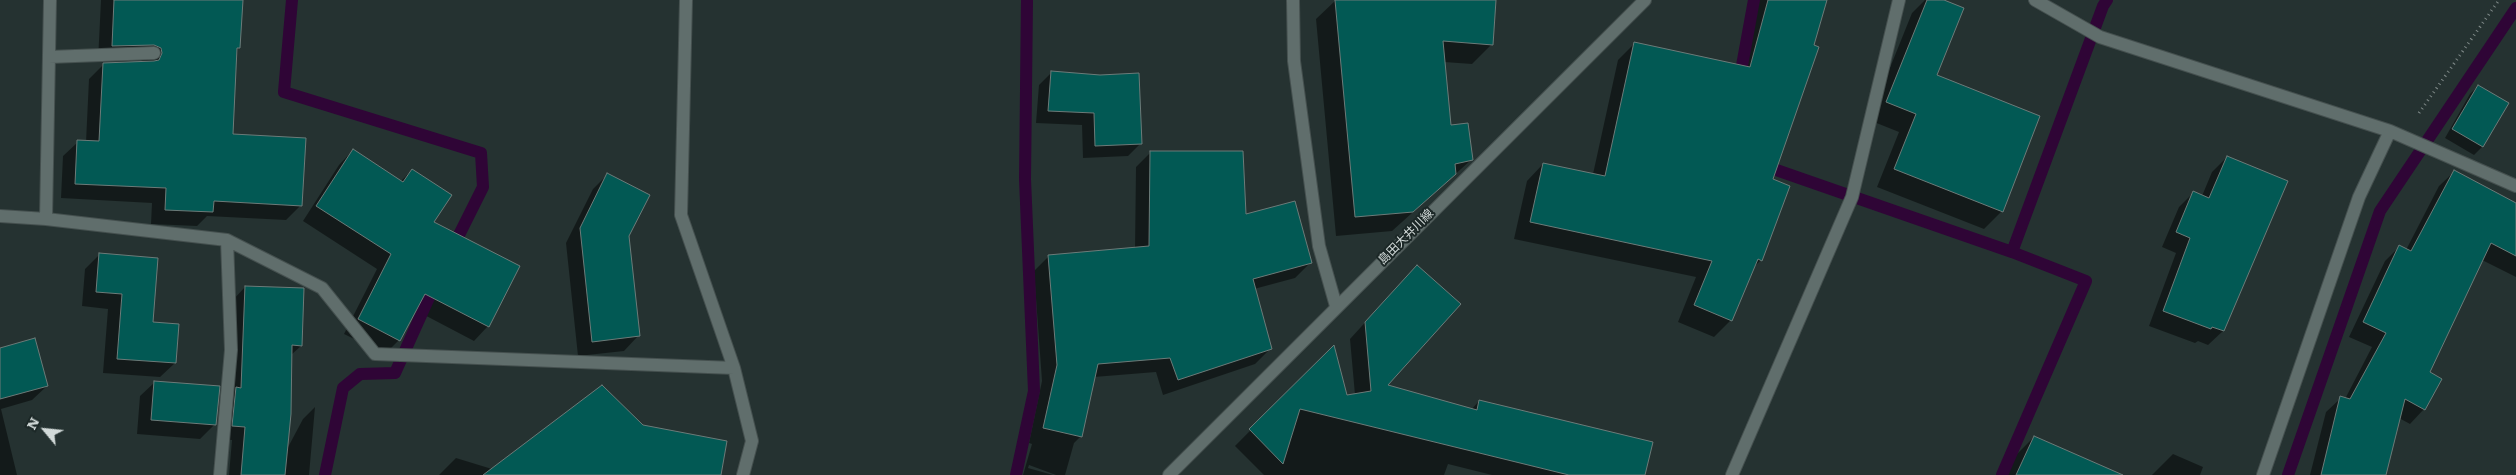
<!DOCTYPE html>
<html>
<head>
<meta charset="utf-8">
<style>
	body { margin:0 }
	#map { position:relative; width:2516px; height:475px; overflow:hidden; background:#253231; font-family:Literata,serif }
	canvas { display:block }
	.north { position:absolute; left:20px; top:405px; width:50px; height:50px; -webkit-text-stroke:4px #1c2827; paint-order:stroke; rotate:298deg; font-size:14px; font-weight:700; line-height:20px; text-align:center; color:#d2dad9 }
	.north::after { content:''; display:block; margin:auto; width:18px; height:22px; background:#d2dad9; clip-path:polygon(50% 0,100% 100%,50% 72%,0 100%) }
</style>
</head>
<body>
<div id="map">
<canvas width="2516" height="475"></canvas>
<div class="north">N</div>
</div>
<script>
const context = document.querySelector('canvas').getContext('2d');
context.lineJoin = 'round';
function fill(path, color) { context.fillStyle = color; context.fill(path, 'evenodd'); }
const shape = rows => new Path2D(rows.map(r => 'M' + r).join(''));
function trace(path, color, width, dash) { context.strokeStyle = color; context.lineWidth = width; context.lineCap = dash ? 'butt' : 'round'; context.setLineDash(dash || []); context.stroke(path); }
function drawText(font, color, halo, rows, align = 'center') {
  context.font = font + ' Literata,"Noto Sans JP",serif'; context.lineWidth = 4; context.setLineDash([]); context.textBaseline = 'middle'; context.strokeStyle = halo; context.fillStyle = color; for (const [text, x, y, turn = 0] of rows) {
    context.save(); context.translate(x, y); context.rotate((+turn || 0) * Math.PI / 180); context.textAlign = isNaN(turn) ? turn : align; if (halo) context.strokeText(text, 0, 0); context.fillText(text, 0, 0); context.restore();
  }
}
const shadow = shape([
	[101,0,241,0,231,136,301,205,286,220,207,216,197,226,151,224,152,203,61,198,63,156,78,142,86,142,89,79,104,64,146,63,139,59,98,61],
	[1336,0,1495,0,1492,44,1472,64,1444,62,1450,127,1471,160,1392,231,1336,236,1316,19],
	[1757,0,1826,0,1772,180,1761,260,1753,268,1731,320,1714,337,1678,322,1696,277,1514,239,1527,181,1543,164,1593,174,1618,60,1634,44,1739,65],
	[1925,0,1941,0,1935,76,2002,211,1984,229,1877,187,1899,132,1869,120,1912,13],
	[1051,73,1140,144,1128,156,1083,158,1082,125,1036,123,1039,85],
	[2478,86,2482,147,2474,155,2445,138,2470,94],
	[353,150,401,181,412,170,432,222,488,326,474,341,415,310,399,340,385,354,344,334,377,269,303,221,339,165],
	[1151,152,1245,215,1310,263,1295,278,1254,289,1270,349,1255,364,1163,395,1156,372,1094,377,1081,436,1074,443,1065,475,1056,475,1029,465,1028,468,1053,475,1023,475,1032,444,1029,443,1042,381,1034,271,1049,256,1135,249,1136,167],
	[2227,157,2287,182,2223,331,2208,345,2198,341,2195,343,2149,326,2176,253,2162,247,2179,207,2194,192,2202,196,2212,172],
	[2454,172,2516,205,2516,277,2482,260,2429,373,2424,409,2410,424,2399,418,2384,475,2310,475,2326,412,2341,398,2345,399,2372,347,2349,337,2385,261,2399,247,2406,250,2439,186],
	[608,174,628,236,638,336,624,351,578,356,566,243,593,189],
	[100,254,151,323,175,363,160,377,103,373,108,309,82,306,85,269],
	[1402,282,1385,386,1471,410,1479,401,1643,475,1492,475,1448,464,1444,475,1264,475,1235,446,1333,347,1346,397,1355,395,1350,339],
	[245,287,301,346,291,355,286,451,303,419,315,407,309,475,229,475,232,440,220,439,232,301],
	[0,349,47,386,32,400,1,409,17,475,0,475],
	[155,382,215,424,200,439,137,434,140,396],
	[643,426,719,475,439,475,456,458,492,469],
	[2034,437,2119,475,2006,475,2014,457],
	[2173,454,2203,467,2200,475,2152,475]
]);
const stream = shape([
	[292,0,284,92,481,153,483,187,452,249],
	[1739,82,1754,0],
	[1762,165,2012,252,2086,281,2002,475],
	[2012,252,2103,6,2107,0],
	[325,475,343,388,360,374,395,373,436,282],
	[1016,475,1034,391,1025,179,1027,0],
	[2288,475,2380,211,2516,8]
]);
const building = shape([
	[114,0,243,0,240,48,237,48,233,134,306,138,302,206,214,201,213,212,165,210,166,188,75,184,77,140,99,141,103,63,154,61,159,60,162,53,161,48,154,45,112,46,114,0],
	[1335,0,1496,0,1493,45,1443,41,1451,125,1468,123,1473,160,1455,164,1456,174,1413,212,1355,217,1335,0],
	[1768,0,1827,0,1814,45,1819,47,1773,179,1790,186,1762,261,1758,259,1732,321,1694,305,1712,261,1530,222,1543,163,1605,176,1634,42,1750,67,1768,0],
	[1927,0,1944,0,1964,8,1937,75,2040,116,2003,212,1894,169,1916,114,1886,102,1927,0],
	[1051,71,1100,75,1139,73,1142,144,1095,146,1094,113,1048,111,1051,71],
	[2478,85,2509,103,2483,147,2452,129,2478,85],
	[353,149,403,182,412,169,452,195,434,222,520,266,489,327,425,294,400,341,358,319,391,254,316,206,353,149],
	[1150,151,1243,151,1246,214,1295,201,1312,263,1253,279,1272,349,1178,380,1170,358,1098,364,1082,437,1043,428,1057,365,1048,255,1149,246,1150,151],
	[2227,156,2288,181,2224,331,2212,327,2211,329,2163,311,2190,238,2176,232,2193,191,2209,198,2227,156],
	[2454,170,2516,203,2516,256,2491,243,2430,372,2442,379,2425,410,2405,399,2386,475,2321,475,2340,396,2350,399,2386,333,2363,322,2399,245,2411,251,2454,170],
	[607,173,650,195,629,236,640,336,592,342,580,228,607,173],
	[99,253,158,258,153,322,179,324,176,363,117,359,122,294,96,292,99,253],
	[1417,265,1461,304,1388,385,1477,410,1479,400,1653,442,1645,475,1569,475,1300,409,1283,464,1249,429,1334,345,1347,395,1371,391,1365,322,1417,265],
	[245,286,304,288,302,346,292,345,291,414,285,475,241,475,245,427,232,426,236,387,241,388,245,286],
	[35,338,48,386,0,399,0,348,35,338],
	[154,381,220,386,216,425,151,420,154,381],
	[602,385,643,425,727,441,721,475,483,475,602,385],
	[2034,436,2123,475,2016,475,2034,436]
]);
const path = shape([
	[2419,113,2499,0]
]);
const minor = shape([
	[686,0,681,215,734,368,752,441,743,475],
	[1293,0,1294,61,1319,246,1336,306],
	[2035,0,2100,37,2390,131,2516,186],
	[49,57,154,53],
	[0,216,46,219,227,240,322,288,375,354,734,368],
	[46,219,50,0],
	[220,475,231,350,227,240],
	[1732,475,1852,197,1899,0],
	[2263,475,2359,197,2390,131]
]);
const secondary = shape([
	[1169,475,1645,0]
]);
const streetNames = [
	["島田大井川線",1406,237,-45]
];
fill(shadow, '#0007');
trace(stream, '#2f0536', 12);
fill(building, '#025954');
trace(building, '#6c7b79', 1);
trace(minor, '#45504f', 14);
trace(secondary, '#45504f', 14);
trace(path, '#7f8988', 3, [1, 4]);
trace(minor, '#606e6c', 12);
trace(secondary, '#606e6c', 12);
drawText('12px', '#d2dad9', '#1c2827', streetNames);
</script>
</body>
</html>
